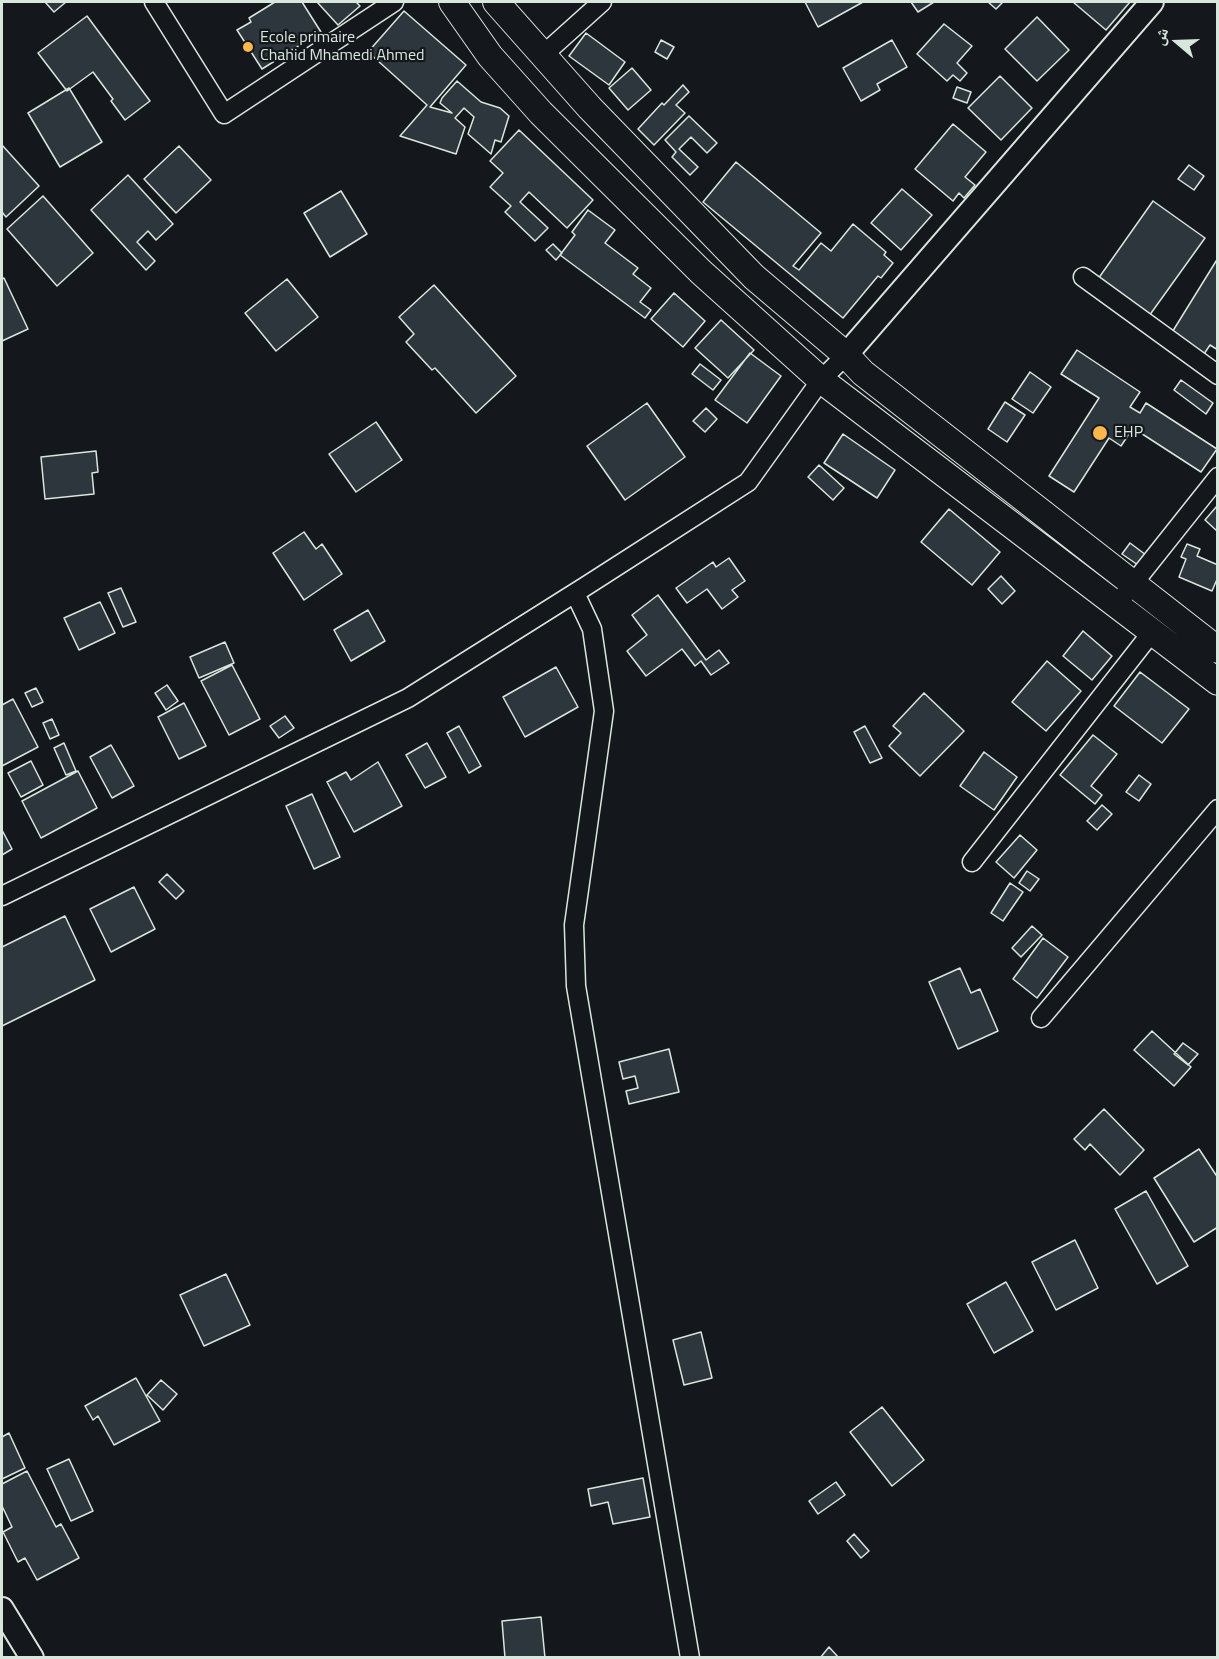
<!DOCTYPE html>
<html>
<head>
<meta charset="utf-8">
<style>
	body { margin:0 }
	#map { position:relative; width:1219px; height:1659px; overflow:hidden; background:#14181c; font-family:"Titillium Web","Noto Naskh Arabic",sans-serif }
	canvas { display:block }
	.frame { position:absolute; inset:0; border:3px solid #d8e6dc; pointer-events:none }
	.north { position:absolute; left:1147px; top:12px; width:60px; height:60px; -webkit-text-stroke:4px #14181c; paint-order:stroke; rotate:289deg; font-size:16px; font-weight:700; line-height:24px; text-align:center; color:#d8e6dc }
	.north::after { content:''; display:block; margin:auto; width:21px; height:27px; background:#d8e6dc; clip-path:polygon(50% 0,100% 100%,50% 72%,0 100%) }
</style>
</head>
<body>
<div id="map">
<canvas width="1219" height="1659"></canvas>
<div class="frame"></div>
<div class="north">ش</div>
</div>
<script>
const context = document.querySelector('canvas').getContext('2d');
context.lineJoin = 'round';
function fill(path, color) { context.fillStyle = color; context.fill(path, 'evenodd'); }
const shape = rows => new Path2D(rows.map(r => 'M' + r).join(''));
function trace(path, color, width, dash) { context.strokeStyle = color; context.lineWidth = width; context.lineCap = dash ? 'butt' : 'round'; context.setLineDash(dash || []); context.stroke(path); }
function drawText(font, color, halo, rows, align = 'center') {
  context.font = font + ' "Titillium Web",sans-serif'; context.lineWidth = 4.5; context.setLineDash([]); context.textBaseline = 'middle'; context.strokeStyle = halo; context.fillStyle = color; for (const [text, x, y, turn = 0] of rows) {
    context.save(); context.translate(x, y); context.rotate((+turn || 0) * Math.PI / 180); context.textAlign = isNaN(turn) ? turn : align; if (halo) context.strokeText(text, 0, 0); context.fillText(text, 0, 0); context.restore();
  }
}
const building = shape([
	[45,2,66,2,54,12,45,2],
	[275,2,302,2,321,32,262,69,237,30,251,22,249,18,275,2],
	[317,2,356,2,360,6,338,25,317,2],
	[805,2,863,2,818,27,805,2],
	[911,2,934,2,918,12,911,2],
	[988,2,1003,2,996,9,988,2],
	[1073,2,1130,2,1106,30,1073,2],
	[404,11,466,65,430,107,452,113,440,103,442,98,457,81,481,102,500,108,509,116,501,142,495,140,491,154,468,134,474,117,464,108,455,118,465,127,456,154,400,136,427,105,368,52,404,11],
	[87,16,150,101,125,120,111,101,113,99,93,72,67,91,38,53,87,16],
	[1037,17,1069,50,1037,81,1005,49,1037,17],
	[944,24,972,46,957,63,967,73,960,81,953,75,947,81,917,54,944,24],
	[586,33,625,62,609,85,569,56,586,33],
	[661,40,674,47,667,59,655,52,661,40],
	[892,40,907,67,877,84,880,90,861,101,843,68,892,40],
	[632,68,651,90,628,110,609,88,632,68],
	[1000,76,1032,108,1001,140,968,108,1000,76],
	[683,85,689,92,676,105,685,113,654,145,638,129,662,103,664,105,683,85],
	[957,87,971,92,967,103,953,98,957,87],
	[69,88,102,142,60,167,28,113,69,88],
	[689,116,717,143,707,153,691,137,679,149,698,167,690,175,672,157,676,152,665,140,689,116],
	[953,124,986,152,965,177,975,185,964,198,959,193,953,201,915,169,953,124],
	[519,130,593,200,567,228,529,192,520,202,548,228,535,241,505,212,511,206,490,187,503,173,490,161,519,130],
	[2,145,39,186,6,217,2,212,2,145],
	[179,146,211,180,176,213,144,179,179,146],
	[736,162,821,233,793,266,799,270,821,243,831,251,853,224,886,252,884,255,893,263,881,278,878,276,843,318,703,202,736,162],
	[1189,165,1204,176,1194,190,1178,179,1189,165],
	[128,175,173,224,156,240,148,231,137,242,155,261,146,270,91,210,128,175],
	[902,189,932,215,901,250,871,223,902,189],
	[341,191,367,234,330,257,304,213,341,191],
	[43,196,93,253,57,286,7,229,43,196],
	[1153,201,1205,238,1149,316,1098,279,1153,201],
	[588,210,615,230,605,243,638,268,633,274,651,288,640,302,651,310,645,318,560,255,575,235,572,232,588,210],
	[553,244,562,253,556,260,546,250,553,244],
	[1218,258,1218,350,1210,345,1204,354,1171,334,1218,258],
	[4,278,28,329,2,341,2,279,4,278],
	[287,279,318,317,276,351,245,313,287,279],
	[434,285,516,376,476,413,435,368,432,370,406,342,414,334,399,317,434,285],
	[674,293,705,321,683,347,651,319,674,293],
	[721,320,754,350,728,378,695,348,721,320],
	[1077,350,1140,392,1130,407,1140,413,1146,403,1217,449,1201,472,1133,428,1121,446,1109,438,1074,492,1049,476,1099,398,1061,374,1077,350],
	[750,353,781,376,747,423,715,400,750,353],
	[700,364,721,380,713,390,692,374,700,364],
	[1030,372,1051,387,1033,413,1012,399,1030,372],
	[1181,380,1213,403,1206,414,1174,390,1181,380],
	[1005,402,1025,415,1007,442,988,429,1005,402],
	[647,403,685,457,625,500,587,446,647,403],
	[706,408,717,419,705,432,693,421,706,408],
	[376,422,402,460,356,492,329,454,376,422],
	[843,434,895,470,877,498,824,463,843,434],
	[96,451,98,472,92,473,94,494,45,499,41,457,96,451],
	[819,465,844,488,833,500,808,477,819,465],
	[1217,506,1218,506,1217,531,1205,520,1217,506],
	[949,509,1000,552,972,585,921,542,949,509],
	[304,532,316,549,322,544,342,574,304,600,273,553,304,532],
	[1130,543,1146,555,1138,565,1122,554,1130,543],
	[1187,544,1200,549,1197,556,1218,565,1218,577,1212,591,1179,577,1186,559,1181,557,1187,544],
	[729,558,745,581,732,590,738,597,722,609,707,589,687,603,676,588,713,562,716,567,729,558],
	[1001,576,1015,591,1002,604,988,589,1001,576],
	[121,588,136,622,123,627,108,593,121,588],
	[658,595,706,660,719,650,729,663,711,675,701,661,695,666,682,649,646,676,627,651,647,635,632,615,658,595],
	[100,602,115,633,79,650,64,618,100,602],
	[368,610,385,641,351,661,334,630,368,610],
	[1083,631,1112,656,1092,680,1063,656,1083,631],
	[225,642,234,663,199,678,190,657,225,642],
	[1047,661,1081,691,1046,731,1012,702,1047,661],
	[232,665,260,719,229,735,201,681,232,665],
	[556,667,578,707,525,737,503,697,556,667],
	[1140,672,1189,709,1162,743,1114,706,1140,672],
	[167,685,178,701,166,710,155,693,167,685],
	[36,688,43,702,32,707,25,693,36,688],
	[924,693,964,731,920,776,889,746,901,733,893,726,924,693],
	[13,699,38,747,2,766,2,705,13,699],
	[184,703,206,746,179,759,158,717,184,703],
	[285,716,294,728,279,738,270,726,285,716],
	[52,719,59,735,50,739,43,723,52,719],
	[459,726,481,766,469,773,447,733,459,726],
	[865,726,882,758,870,763,854,732,865,726],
	[1093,735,1117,754,1091,786,1102,795,1095,804,1060,775,1093,735],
	[64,743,76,771,66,775,54,748,64,743],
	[427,743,446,777,425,788,406,755,427,743],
	[111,745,134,786,112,798,90,757,111,745],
	[984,752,1017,777,994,810,960,786,984,752],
	[31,761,43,785,21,797,8,773,31,761],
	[378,762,402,806,354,832,327,782,346,772,351,780,378,762],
	[78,771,97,808,41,838,22,801,78,771],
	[1139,775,1151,784,1139,801,1126,792,1139,775],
	[312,794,340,857,314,869,286,806,312,794],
	[1102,805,1112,814,1097,830,1087,821,1102,805],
	[2,830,12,849,2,855,2,830],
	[1020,835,1037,850,1014,878,996,862,1020,835],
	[1027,871,1039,879,1030,891,1019,883,1027,871],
	[167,874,184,891,176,899,159,882,167,874],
	[1010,883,1023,892,1003,921,991,913,1010,883],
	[134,887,155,929,111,952,90,909,134,887],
	[65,916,95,980,2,1026,2,947,65,916],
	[1032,926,1042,935,1021,957,1012,948,1032,926],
	[1043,938,1068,957,1037,998,1013,979,1043,938],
	[960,968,971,993,980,989,998,1031,958,1049,929,982,960,968],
	[1152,1031,1191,1067,1174,1086,1134,1050,1152,1031],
	[1183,1043,1198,1054,1188,1065,1174,1054,1183,1043],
	[669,1049,679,1092,629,1104,626,1091,638,1088,635,1076,623,1079,619,1062,669,1049],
	[1104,1109,1144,1150,1120,1175,1090,1144,1085,1150,1074,1139,1104,1109],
	[1199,1149,1218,1178,1218,1227,1194,1242,1154,1178,1199,1149],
	[1146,1191,1188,1266,1157,1284,1115,1209,1146,1191],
	[1075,1240,1098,1288,1056,1310,1032,1262,1075,1240],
	[226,1274,250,1325,204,1346,180,1295,226,1274],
	[1006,1282,1033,1331,994,1353,967,1304,1006,1282],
	[701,1332,712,1378,684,1385,673,1340,701,1332],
	[136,1378,160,1421,114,1445,98,1416,93,1420,85,1406,136,1378],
	[161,1380,177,1394,163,1410,147,1395,161,1380],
	[882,1407,924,1460,892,1486,850,1432,882,1407],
	[9,1433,25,1468,2,1479,2,1437,9,1433],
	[69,1459,93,1511,71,1521,47,1469,69,1459],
	[27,1471,56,1527,61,1524,79,1558,37,1580,25,1558,18,1562,3,1532,12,1527,2,1506,2,1484,27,1471],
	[643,1478,650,1517,613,1524,608,1502,591,1506,588,1489,643,1478],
	[836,1482,845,1495,818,1514,809,1501,836,1482],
	[854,1534,869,1551,861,1558,847,1541,854,1534],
	[541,1617,545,1658,505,1658,502,1621,541,1617],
	[829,1647,839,1658,820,1658,829,1647]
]);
const minor = shape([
	[154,2,224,114,394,2],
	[543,55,602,2],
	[1083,277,1218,375],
	[575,593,592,629,604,711,574,925,576,986,690,1658],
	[1117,604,1218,477],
	[972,862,1152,632],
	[2,896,408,698,586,586,748,482,821,380,846,355],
	[1041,1018,1218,809]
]);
const tertiary = shape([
	[846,355,1152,2],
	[2,1609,32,1658]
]);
const secondary = shape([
	[452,2,490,56,541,113,701,272,821,380,1218,682],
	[496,2,590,108,754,277,846,355,863,373,1218,650]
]);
const markers = [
	[248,47,6,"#ffb74d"],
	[1100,433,8,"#ffb74d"]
];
const poiNames = [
	["Ecole primaire",260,38],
	["Chahid Mhamedi Ahmed",260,56],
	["EHP",1114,433]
];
fill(building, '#2c363c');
trace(building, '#d8e6dc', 1.5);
trace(minor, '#d8e6dc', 21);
trace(tertiary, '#d8e6dc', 26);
trace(secondary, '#d8e6dc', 28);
trace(minor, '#14181c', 18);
trace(tertiary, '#14181c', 22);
trace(secondary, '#14181c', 26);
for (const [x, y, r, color] of markers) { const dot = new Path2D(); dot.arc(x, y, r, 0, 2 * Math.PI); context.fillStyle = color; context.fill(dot); trace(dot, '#14181c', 2); }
drawText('16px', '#d8e6dc', '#14181c', poiNames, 'left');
</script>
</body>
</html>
